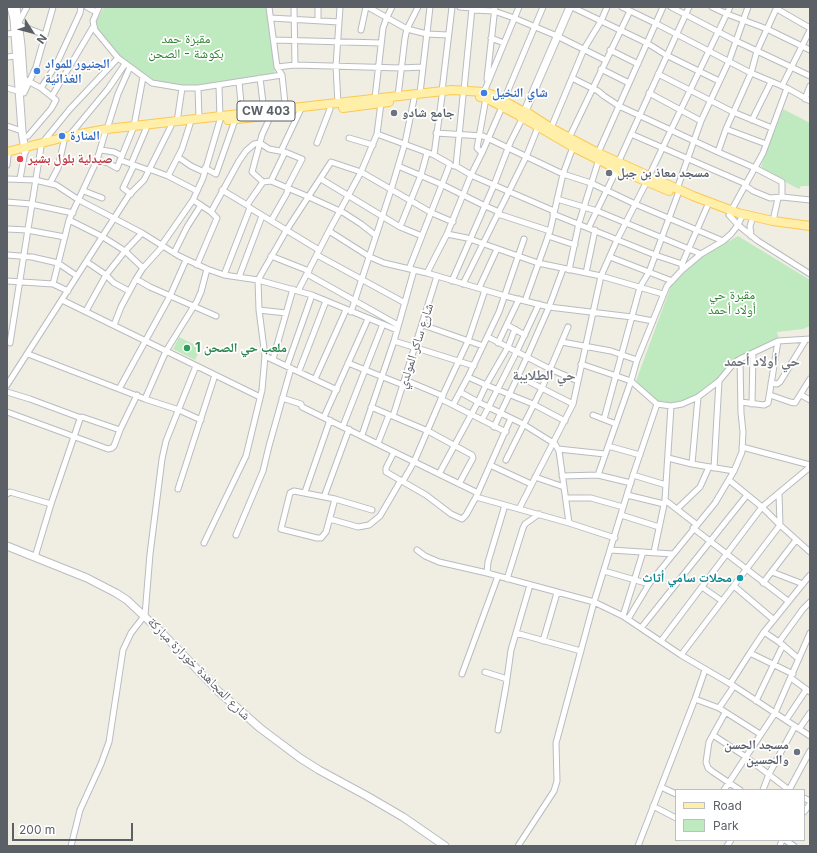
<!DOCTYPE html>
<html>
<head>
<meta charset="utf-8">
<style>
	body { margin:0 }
	#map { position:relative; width:817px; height:853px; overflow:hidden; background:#f0ede3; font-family:Inter,sans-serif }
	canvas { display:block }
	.frame { position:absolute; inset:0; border:8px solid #5b6066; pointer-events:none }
	.legend { position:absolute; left:675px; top:789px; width:130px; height:52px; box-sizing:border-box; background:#fff; border:1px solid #bdbfc2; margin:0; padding:5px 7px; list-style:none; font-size:12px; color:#5b6066 }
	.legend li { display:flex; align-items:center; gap:8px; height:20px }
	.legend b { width:20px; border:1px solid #bdbfc2 }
	.north { position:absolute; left:12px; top:12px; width:40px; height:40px; -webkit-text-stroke:3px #fff; paint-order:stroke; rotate:126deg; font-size:11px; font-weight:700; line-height:16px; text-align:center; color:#5b6066 }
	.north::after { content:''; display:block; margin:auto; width:14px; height:18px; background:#5b6066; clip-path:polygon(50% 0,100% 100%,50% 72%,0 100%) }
	.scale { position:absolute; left:12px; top:823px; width:121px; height:18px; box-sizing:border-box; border:2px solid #5b6066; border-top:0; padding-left:5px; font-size:12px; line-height:14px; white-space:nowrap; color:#5b6066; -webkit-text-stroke:3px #fff; paint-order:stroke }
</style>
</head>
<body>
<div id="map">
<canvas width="817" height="853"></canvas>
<div class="frame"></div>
<ul class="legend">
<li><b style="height:5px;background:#ffefa9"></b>Road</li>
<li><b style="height:11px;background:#bfe9be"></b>Park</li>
</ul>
<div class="north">N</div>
<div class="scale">200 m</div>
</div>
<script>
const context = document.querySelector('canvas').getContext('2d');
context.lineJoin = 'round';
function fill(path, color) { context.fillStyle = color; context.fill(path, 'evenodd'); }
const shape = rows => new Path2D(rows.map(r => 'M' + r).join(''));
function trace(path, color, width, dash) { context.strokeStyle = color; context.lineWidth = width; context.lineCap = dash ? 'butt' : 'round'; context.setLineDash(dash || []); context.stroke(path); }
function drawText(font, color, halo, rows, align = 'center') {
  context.font = font + ' Inter,"Noto Naskh Arabic",sans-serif'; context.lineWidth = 3.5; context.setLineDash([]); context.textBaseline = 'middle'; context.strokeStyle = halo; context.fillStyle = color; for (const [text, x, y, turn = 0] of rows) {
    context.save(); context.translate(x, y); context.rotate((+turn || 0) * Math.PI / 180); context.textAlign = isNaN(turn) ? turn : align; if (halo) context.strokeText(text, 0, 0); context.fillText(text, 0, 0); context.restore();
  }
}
const green = shape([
	[104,7,267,7,275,74,198,87,178,86,151,80,121,57,97,29,97,20],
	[783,109,810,123,810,186,801,186,799,189,764,171,761,166],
	[738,236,810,280,810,326,803,329,777,332,779,339,736,360,718,381,680,406,660,408,639,388,636,381,671,286,699,258],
	[179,337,201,348,195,360,173,349]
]);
const street = shape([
	[87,7,96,12],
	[99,7,93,21,95,30,118,58,152,83,182,88,198,88,282,75],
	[269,7,277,67,282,75,286,113],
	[294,7,295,65],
	[368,7,407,29,427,34,448,35],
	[460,7,472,8],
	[572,7,647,43,666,55,719,81],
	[622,7,655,23,751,73,787,88,810,101],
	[671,7,736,41,810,76],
	[712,7,727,14,767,29,810,50],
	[777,9,810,28],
	[472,10,494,11,514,18,557,36,605,60],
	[271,18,339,22],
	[318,20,318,7],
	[19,22,27,7],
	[19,25,45,35],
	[361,30,366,7],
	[7,34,15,33],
	[491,38,504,43],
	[274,40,381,43],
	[610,50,638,64],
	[7,57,16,56],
	[277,67,295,65,401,68,423,67],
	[601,69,629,83],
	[658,74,733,112,772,128],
	[260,78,264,111],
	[572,78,598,91,604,96,619,106,718,152,755,168,782,182,782,197],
	[487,79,495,7],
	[26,80,41,88,56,100,51,109,28,136],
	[239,82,242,114],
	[782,86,810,30],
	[7,88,24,93,36,67,53,7],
	[41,88,56,65,80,13,81,7],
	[198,88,199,119],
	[464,90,472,8],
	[442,91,452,7],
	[484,92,519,7],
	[420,93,430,7],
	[649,93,701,121],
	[52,96,93,27],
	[398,96,405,38,407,29,418,7],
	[805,99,810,86],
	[504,100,543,7],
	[338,104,336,66,340,7],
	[752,120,771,82],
	[177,122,182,88],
	[7,126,22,131],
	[551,128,584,49,601,21,607,7],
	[107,129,118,94,130,67],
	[726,129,766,144],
	[436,133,483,136,563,174,591,183,635,204,723,241],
	[377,134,434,155,450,164,409,269],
	[631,134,746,184],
	[69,136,108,89,125,64],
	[349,138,373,145],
	[569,138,630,11],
	[43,142,70,109,118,58],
	[317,143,330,109],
	[101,150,114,152,122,156],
	[281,151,300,111],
	[285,152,271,181,309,197,344,213,361,224,375,235],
	[718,152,726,129,751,73,757,51,777,7],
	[482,153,477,148,486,98],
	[598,153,663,7],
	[434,155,442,96],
	[178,157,191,166,204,172],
	[97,160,108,163,117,168,134,126,143,77],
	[120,160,148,170],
	[618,163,689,7],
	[131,164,146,129],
	[7,165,8,156],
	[398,166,443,185,481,204,499,212],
	[454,166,456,166,463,96],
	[456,166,473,176,554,211],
	[205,168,216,174,235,120],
	[149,169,168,176,197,191],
	[168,176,182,149,190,124],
	[649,176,730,7],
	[7,179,35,180,56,185,79,200,142,233,179,256,207,269,224,275,258,280,312,295,397,330],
	[20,179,25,151],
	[321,179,400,227,421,175,427,153],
	[263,182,252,172,262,135,271,115],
	[50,183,58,168,64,141],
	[746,186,753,191,770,198,782,197,810,200],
	[677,189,701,121,729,61,748,7],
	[222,190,247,205],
	[84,191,102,198],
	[131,194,123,188,134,165],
	[557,199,597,211,701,254],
	[193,200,211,212,217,218,197,265],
	[7,202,31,204,73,213],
	[250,208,319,250],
	[731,211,763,153,787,88],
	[211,212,239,161,246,151,254,144,260,143,269,149,285,152,302,159,288,186,287,193,271,221],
	[498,214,550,231],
	[553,214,655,255,682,264],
	[743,214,738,225,731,234,723,241,701,254,682,270,667,286,637,360,631,381,657,404,671,406,682,404,698,397,719,381,734,363,740,359,778,341,810,339],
	[729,215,738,225,758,241,810,274],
	[69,220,103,237,125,251,143,268],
	[773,221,778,198],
	[400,227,422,236],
	[589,227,617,169],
	[7,229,27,230,65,237],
	[329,231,370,257,384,263,427,273,505,296,549,307,632,317,653,321],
	[447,234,467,238,538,263,601,276,663,294],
	[548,236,575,245],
	[751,236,750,226,753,217],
	[524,239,499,312,468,377,486,385,533,404,565,421],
	[161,246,193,200,203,178,220,120,219,85],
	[174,253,187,227,201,205],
	[7,255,32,257,58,263,77,276],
	[317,255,405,303],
	[271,256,309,271],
	[610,257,672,281],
	[87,262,106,275,114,283,129,291],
	[682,267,682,264,707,207],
	[569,270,579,223,599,159],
	[427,273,447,234,471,175,482,153,502,107],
	[586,273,595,230],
	[307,274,398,325],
	[224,275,250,208,247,205,263,182,271,181],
	[239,277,262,216],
	[136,279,150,287,216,316],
	[7,281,53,284,68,291],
	[452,281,494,185,510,143,522,119],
	[53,284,69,220,97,160,105,133],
	[463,284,526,157,538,127],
	[479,288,497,249],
	[298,291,329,231,361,172,377,134,381,103,375,98,383,28,387,17,392,7],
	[62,300,260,397],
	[525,301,550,231,563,174,573,147],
	[259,310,286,313],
	[86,311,106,275,125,251,142,233],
	[351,312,391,190,405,143,414,99],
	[114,325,121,307,136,279,143,268,162,247],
	[423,325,483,346],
	[507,325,525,335],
	[515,329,508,347,486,385,478,402,523,424,555,444,559,451,569,523,615,538],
	[488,337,550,369,578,381],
	[394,341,474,366],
	[562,342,611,351,637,360],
	[10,343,41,147],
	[498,343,519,299],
	[28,354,145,399,179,410,201,420],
	[265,356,337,390],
	[273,359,293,289],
	[348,363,403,385],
	[581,364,631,381,598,475],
	[287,366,312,295],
	[299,371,326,301],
	[518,376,573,404],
	[315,379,346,310],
	[405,380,443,396],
	[771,383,777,384,780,382,805,341],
	[7,385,129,195,144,180,171,126],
	[119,389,170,296,186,260],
	[7,392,30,399,81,418],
	[770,395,790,402,795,403,810,379],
	[801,395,810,400],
	[282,398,301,404,302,407,478,493],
	[145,399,166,351,197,301,201,292,207,269],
	[441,399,506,432],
	[741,402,764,405,768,403,778,341],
	[657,404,633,475,594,602,623,616,681,655,734,686,810,736],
	[752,404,753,353],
	[453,405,468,377],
	[371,407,428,431,472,455,473,458,459,484],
	[7,412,108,449,112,448,114,446,120,430],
	[593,415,616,424],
	[393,416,437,276],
	[324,417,368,319],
	[604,419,640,287,649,272,678,194],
	[482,420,517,351,539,304],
	[343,426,383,324],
	[494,427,527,357,549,307,563,269],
	[362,435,394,341,414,270],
	[378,443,389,415],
	[608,446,640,455],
	[742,447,810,465],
	[558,449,605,454],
	[394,452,386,468,386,472,426,495,451,514,462,519,466,515,476,497,511,418],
	[668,458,692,464,734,471],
	[506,460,542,388,568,327],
	[692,464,698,397],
	[490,465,531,484],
	[714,468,719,381],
	[439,474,478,402,460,392],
	[633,475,666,485],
	[562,476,598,475,631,483],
	[535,477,564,487],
	[729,480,762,507,780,525,810,552],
	[403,481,414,462,441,399,468,341,485,290],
	[178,489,215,375],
	[305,492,330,420],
	[7,494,10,492,51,504,35,557],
	[627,495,664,504],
	[324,497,349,429],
	[476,497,569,523],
	[566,498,591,498,623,507],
	[335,499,326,532,321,538,317,538,281,529,290,493,294,491,335,499,372,510],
	[665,500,696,524],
	[51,504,80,419,82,417,120,430,137,395],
	[505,505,488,562,487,573,594,602,556,743,557,781,554,791,518,846],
	[519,509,573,404,601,276,617,240,647,181],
	[677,509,700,487,709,467],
	[621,515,659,527],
	[330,519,358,527,369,525,380,516,401,480],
	[693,528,788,601],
	[236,535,263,471,269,446,291,368],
	[204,543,246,456,262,390,265,356,259,310,258,280,286,231,331,162,361,172,432,213,453,222],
	[417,550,425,556,439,562,487,573],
	[611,550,673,554],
	[654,552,665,500,671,406],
	[604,571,649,584],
	[772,572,803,584],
	[507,579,523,528,525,524,539,514],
	[763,583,796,540],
	[734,586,774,620],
	[702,587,722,601],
	[623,616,643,552],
	[628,619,649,584,715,503,734,471,742,452,743,432,741,413,740,359],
	[641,628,747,495],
	[764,632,779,642,799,659],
	[516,633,581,651],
	[543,641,557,593],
	[661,641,762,507,810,467],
	[779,642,803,609,810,602],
	[750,653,764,632,810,575],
	[681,655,780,525,779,494],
	[485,672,507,679],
	[462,674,498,576],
	[791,678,810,692],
	[730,684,750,653,793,674],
	[695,699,719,708,760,734],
	[756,701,783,645],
	[719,708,734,686],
	[725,713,709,742,706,762,708,768,713,772,740,790],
	[786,720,806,690],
	[799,729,810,713],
	[498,730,506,686,511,650,530,585],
	[713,735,746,757,789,790],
	[661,787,676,794],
	[724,790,775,713,810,633],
	[763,790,769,774,795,726],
	[789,790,810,751],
	[804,798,810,801],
	[653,806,676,818],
	[804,812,810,804],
	[785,840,794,846],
	[71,846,80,810,101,764,109,742,123,650,131,633,145,615,150,554,162,459,166,441,196,366],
	[638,846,695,699,705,670],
	[727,846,731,840],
	[780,846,782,840]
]);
const secondary = shape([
	[11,7,14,19,22,131,25,151],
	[16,7,21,45,24,88],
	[525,111,570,7],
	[7,546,87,578,116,593,127,600,163,634,218,691,260,728,300,758,319,770,367,796,403,817,445,846]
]);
const primary = shape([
	[480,97,486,98,520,116],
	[343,108,389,102],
	[527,113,527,117,525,119,521,118,520,116,521,112,525,111,551,128,598,153,693,196,738,213,773,221,810,226],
	[525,119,573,147,617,169,669,191],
	[228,120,264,116],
	[7,152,69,136,107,129,452,90,484,92,493,95,522,111]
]);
const markers = [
	[37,71,4,"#3f7fe0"],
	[484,93,4,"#3f7fe0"],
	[394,113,4,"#6b7280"],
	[62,136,4,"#3f7fe0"],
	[20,159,4,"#e0444e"],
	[609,173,4,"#6b7280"],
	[187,348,4,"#2e9e5b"],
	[740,578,4,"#0f9aa8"],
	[797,752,4,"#6b7280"]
];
const shields = [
	[266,111,58]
];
const shieldNames = [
	["CW 403",266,111]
];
const parkNames = [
	["مقبرة حمد",186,39],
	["بكوشة - الصحن",186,54],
	["مقبرة حي",732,295],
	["أولاد أحمد",732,310]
];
const shopNames = [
	["الجنيور للمواد",45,64],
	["الغذائية",45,79],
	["شاي النخيل",492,93],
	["المنارة",70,136]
];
const worshipNames = [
	["جامع شادو",402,113],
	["مسجد معاذ بن جبل",617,173],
	["مسجد الحسن",789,745,"right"],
	["والحسين",789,760,"right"]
];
const healthNames = [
	["صيدلية بلول بشير",28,159]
];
const streetNames = [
	["شارع ساكر المولدي",416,346,-72],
	["شارع المجاهدة خورارة مباركة",199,669,45]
];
const leisureNames = [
	["ملعب حي الصحن 1",195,348]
];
const cultureNames = [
	["محلات سامي أثاث",732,578]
];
const neighbourhoodNames = [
	["حي أولاد أحمد",762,362],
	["حي الطلايبة",544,376]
];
fill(green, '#bfe9be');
trace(street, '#b8bcc1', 7);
trace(secondary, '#b9bdc3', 9);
trace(primary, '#fdc84f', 10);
trace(street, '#fff', 5);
trace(secondary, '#fff', 7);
trace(primary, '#ffefa9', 8);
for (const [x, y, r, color] of markers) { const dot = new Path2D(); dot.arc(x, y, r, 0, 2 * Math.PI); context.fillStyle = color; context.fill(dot); trace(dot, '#fff', 1.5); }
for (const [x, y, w] of shields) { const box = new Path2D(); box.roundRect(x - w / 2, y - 10, w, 20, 3); context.fillStyle = '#fff'; context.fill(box); trace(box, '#5b6066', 1); }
drawText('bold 12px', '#5b6066', null, shieldNames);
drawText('13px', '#2d832f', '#fff', parkNames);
drawText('bold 13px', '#366cbe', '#fff', shopNames, 'left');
drawText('bold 13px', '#5b616d', '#fff', worshipNames, 'left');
drawText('bold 13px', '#be3a42', '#fff', healthNames, 'left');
drawText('13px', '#5b6066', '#fff', streetNames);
drawText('bold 13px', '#27864d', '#fff', leisureNames, 'left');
drawText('bold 13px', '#0d838f', '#fff', cultureNames, 'right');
drawText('bold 14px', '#6c7278', '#fff', neighbourhoodNames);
</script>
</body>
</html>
